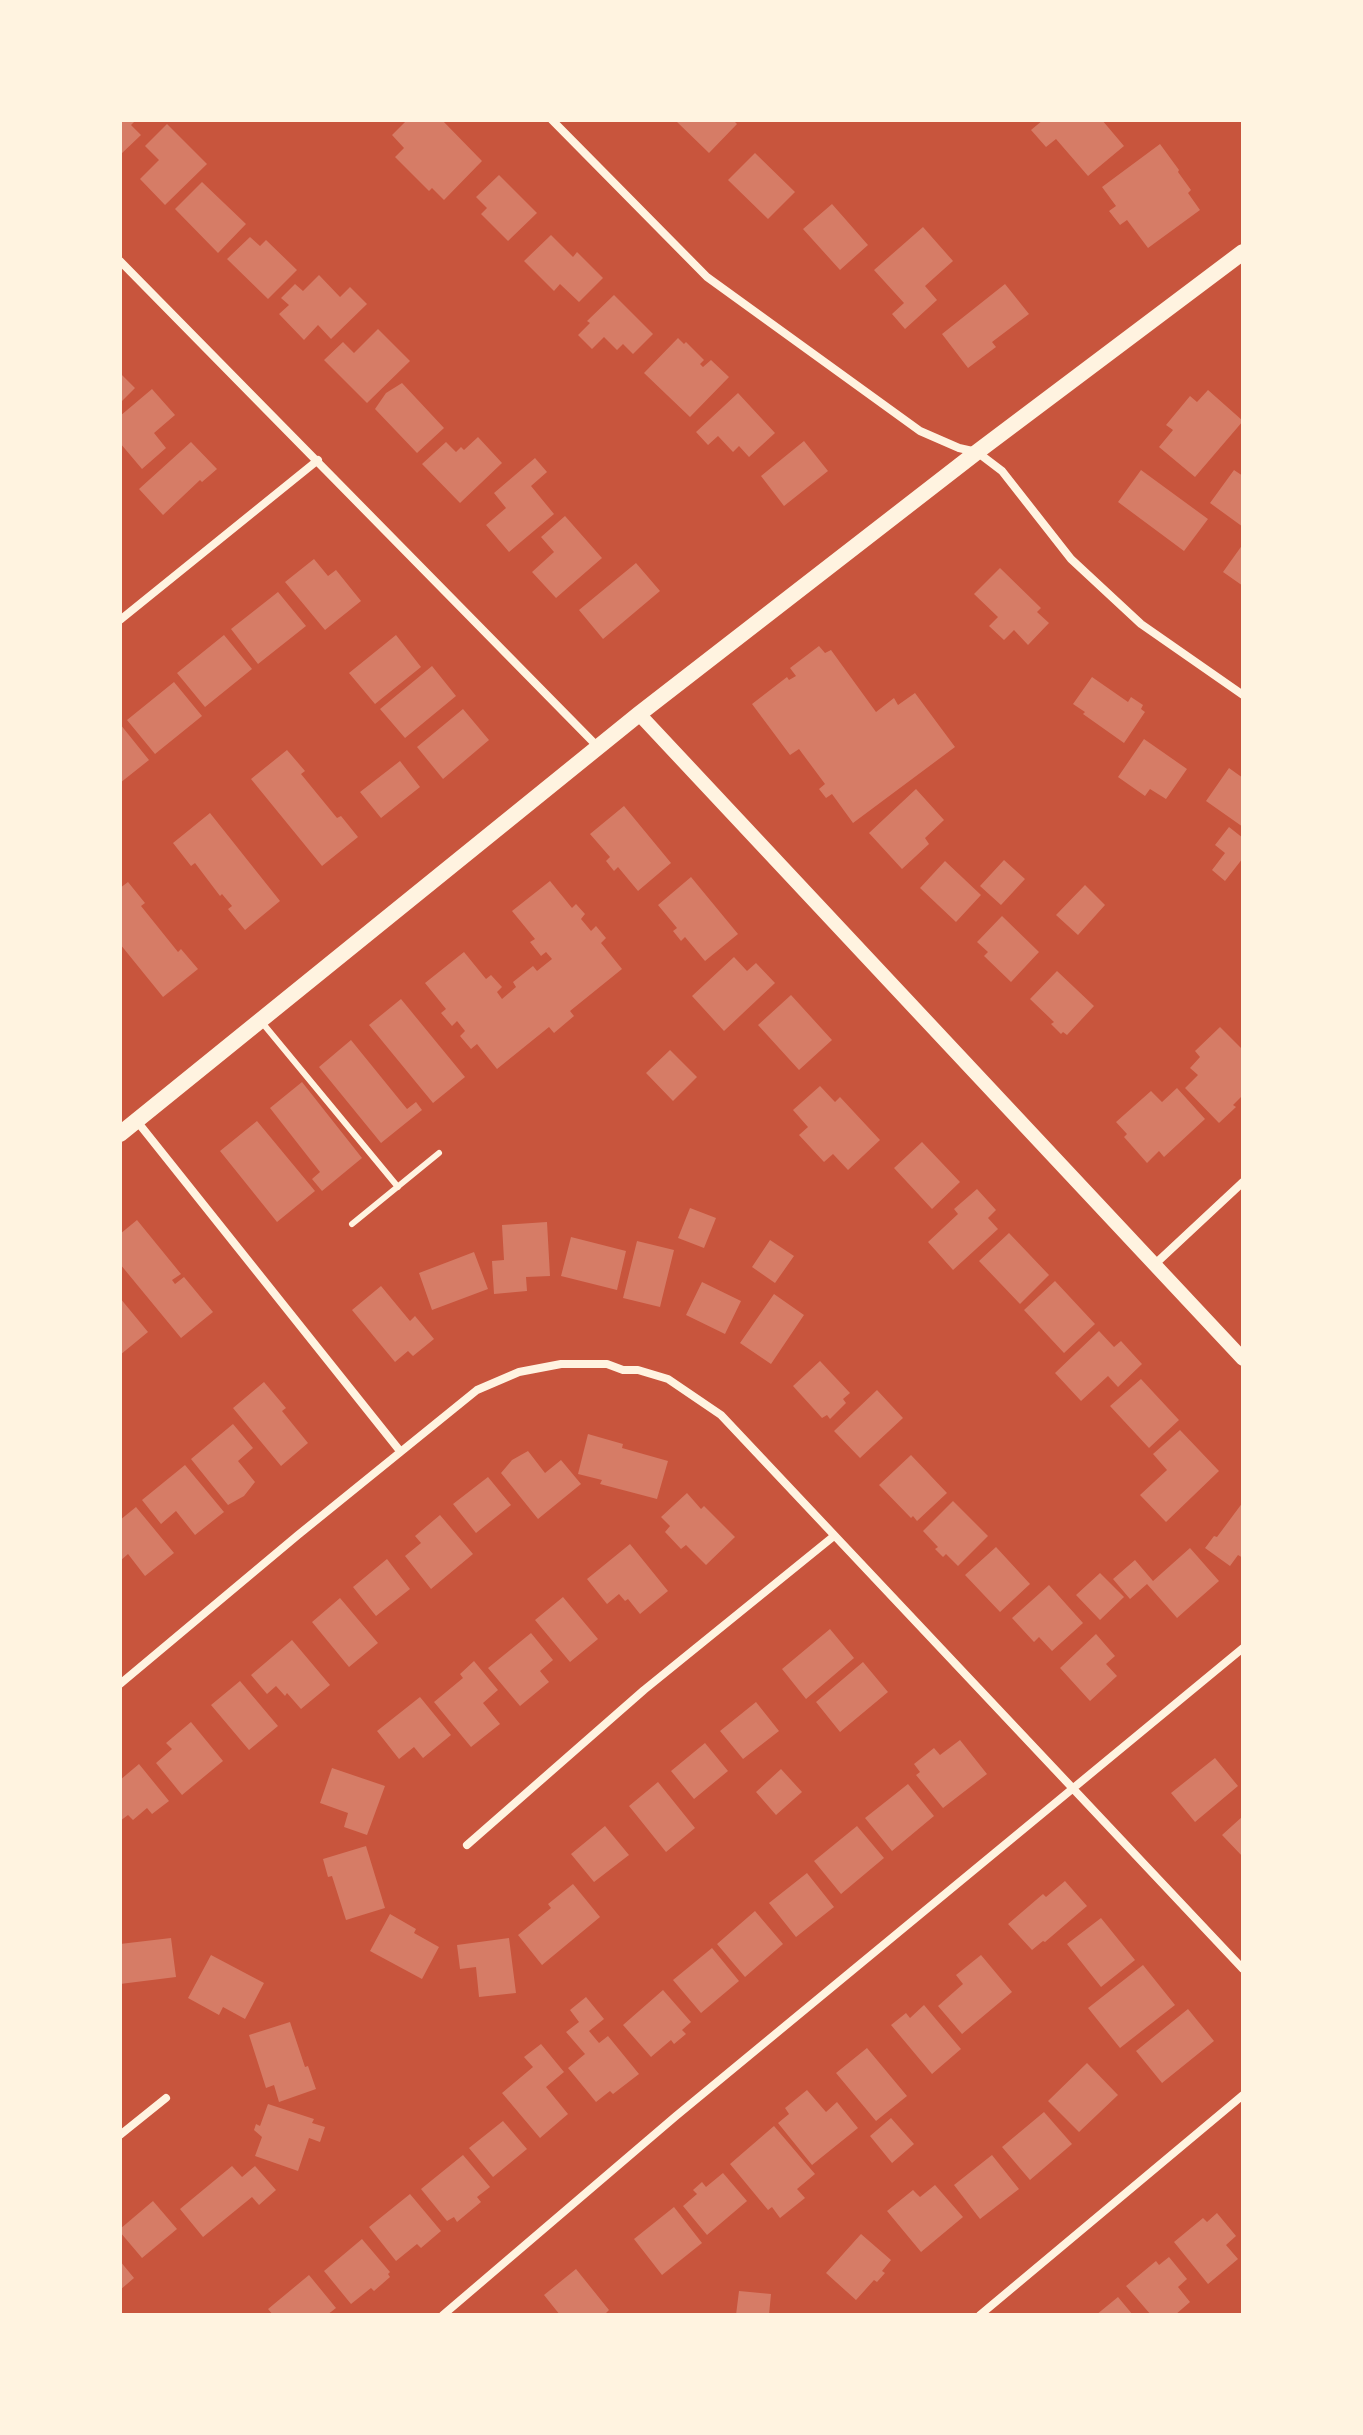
<!DOCTYPE html>
<html>
<head>
<meta charset="utf-8">
<style>
	body { margin:0 }
	#map { position:relative; width:1363px; height:2435px; overflow:hidden; background:#c8553d; font-family:Quicksand,sans-serif }
	canvas { display:block }
	.frame { position:absolute; inset:0; border:122px solid #fff3e0; pointer-events:none }
</style>
</head>
<body>
<div id="map">
<canvas width="1363" height="2435"></canvas>
<div class="frame"></div>
</div>
<script>
const context = document.querySelector('canvas').getContext('2d');
context.lineJoin = 'round';
function fill(path, color) { context.fillStyle = color; context.fill(path, 'evenodd'); }
const shape = rows => new Path2D(rows.map(r => 'M' + r).join(''));
function trace(path, color, width, dash) { context.strokeStyle = color; context.lineWidth = width; context.lineCap = dash ? 'butt' : 'round'; context.setLineDash(dash || []); context.stroke(path); }
const building = shape([
	[120,120,136,120,131,125,141,135,120,155],
	[407,120,442,120,482,161,444,200,432,188,429,191,395,157,404,148,392,135],
	[675,120,733,120,737,124,709,153],
	[1043,120,1102,120,1124,146,1088,176,1056,139,1046,147,1031,130],
	[167,124,207,164,165,205,140,179,159,160,145,146],
	[1160,144,1179,170,1178,172,1191,190,1188,193,1200,210,1148,248,1127,220,1120,225,1109,211,1116,206,1102,187],
	[755,153,795,192,768,219,728,180],
	[499,175,537,213,508,241,481,214,487,208,476,197],
	[202,182,246,224,218,253,175,209],
	[832,204,868,245,840,270,803,229],
	[923,227,953,261,925,286,937,300,905,329,892,314,904,303,874,270],
	[551,235,573,257,577,252,603,278,579,302,560,284,554,291,524,261],
	[250,237,260,246,266,240,297,270,268,299,227,259],
	[319,275,340,297,350,287,367,304,331,339,318,325,304,340,279,314,289,305,281,298,295,284,303,291],
	[1005,284,1029,314,992,342,996,347,968,368,942,334],
	[614,295,653,334,633,354,623,344,617,350,604,337,592,349,578,335,590,323,587,321],
	[378,329,410,361,367,403,324,360,343,342,354,353],
	[678,338,684,344,686,342,704,360,700,364,703,367,711,360,729,377,690,417,644,373],
	[120,373,135,388,120,403],
	[402,383,444,428,417,453,375,409,386,393],
	[152,389,175,415,154,433,166,448,142,469,120,443,120,416],
	[1208,390,1243,421,1195,477,1159,447,1173,430,1166,425,1190,396,1197,402],
	[738,393,775,433,749,457,739,446,733,452,718,436,708,445,696,432],
	[478,437,502,463,460,503,422,464,446,442,456,452,461,447,464,450],
	[804,441,828,471,784,506,761,476],
	[191,442,217,469,202,482,200,480,163,515,139,489],
	[535,458,547,472,531,486,554,514,509,552,486,525,506,508,494,493],
	[1141,470,1208,519,1184,551,1118,502],
	[1234,470,1243,476,1243,527,1210,503],
	[565,516,602,558,556,598,532,572,554,552,541,537],
	[1243,544,1243,586,1223,572],
	[314,559,328,576,336,570,361,601,325,630,285,582],
	[636,563,660,591,603,639,579,610],
	[1000,568,1041,608,1037,612,1049,623,1028,645,1014,630,1004,640,989,626,998,617,974,594],
	[278,592,306,626,258,664,231,629],
	[224,635,252,669,205,707,177,673],
	[396,635,421,667,375,704,349,673],
	[819,646,825,653,831,650,876,712,894,698,898,705,915,693,955,747,853,823,832,794,826,798,819,789,825,784,799,749,790,755,752,704,787,677,789,680,796,676,790,668],
	[432,666,456,696,405,738,380,709],
	[1092,677,1128,702,1131,697,1143,705,1141,709,1145,712,1124,743,1083,714,1085,712,1073,704],
	[174,682,202,716,155,754,127,720],
	[463,709,489,740,443,779,417,747],
	[120,724,149,760,120,783],
	[1144,739,1187,769,1166,799,1150,789,1145,796,1118,777],
	[287,750,305,771,301,774,337,818,341,816,358,837,322,866,251,779],
	[400,761,420,787,381,818,360,792],
	[1229,768,1243,778,1243,827,1206,801],
	[916,789,944,820,925,838,929,844,902,869,869,833],
	[624,806,671,863,638,891,618,867,614,871,606,861,610,857,590,834],
	[210,813,280,901,245,930,228,909,232,906,222,894,220,896,195,863,191,866,173,843],
	[1229,827,1243,838,1243,858,1225,881,1212,870,1225,853,1215,845],
	[1004,860,1025,879,1001,905,980,886],
	[945,861,981,895,956,922,920,888],
	[691,877,738,934,705,961,685,937,681,941,673,931,677,928,658,905],
	[550,881,572,908,576,904,585,914,581,919,591,931,596,926,606,938,601,943,622,969,570,1011,574,1016,554,1033,549,1027,497,1069,477,1044,471,1049,460,1036,465,1031,457,1021,452,1026,441,1013,446,1009,425,983,464,952,486,979,491,975,502,987,497,992,502,999,516,987,513,982,533,966,537,971,552,959,546,952,541,956,530,942,535,939,512,911],
	[128,882,145,903,141,906,178,952,181,949,198,969,163,997,120,944,120,888],
	[1085,885,1105,905,1078,935,1056,915],
	[1002,916,1039,952,1011,982,984,956,988,952,977,942],
	[734,957,747,971,756,963,775,983,724,1031,692,996],
	[1057,971,1094,1006,1067,1035,1063,1032,1061,1034,1051,1024,1054,1022,1030,999],
	[791,995,832,1040,799,1070,758,1025],
	[401,999,465,1077,433,1103,369,1025],
	[1220,1027,1243,1050,1243,1095,1233,1105,1236,1107,1219,1123,1185,1088,1198,1075,1190,1068,1200,1057,1195,1051],
	[351,1040,407,1109,416,1102,422,1110,381,1143,319,1067],
	[670,1050,697,1077,673,1101,646,1073],
	[302,1082,362,1158,322,1191,312,1179,320,1172,270,1108],
	[820,1086,835,1102,840,1097,880,1140,848,1170,833,1154,824,1162,799,1135,808,1127,793,1110],
	[1177,1088,1205,1119,1164,1157,1159,1151,1147,1163,1124,1137,1127,1134,1116,1122,1151,1091,1162,1102],
	[257,1121,315,1191,277,1222,220,1151],
	[922,1142,960,1182,932,1209,894,1168],
	[977,1189,996,1210,988,1218,998,1229,953,1270,928,1242,958,1214,954,1209],
	[690,1208,716,1218,704,1248,678,1238],
	[137,1220,181,1274,172,1280,175,1284,184,1277,213,1312,181,1338,120,1264,120,1234],
	[547,1222,550,1276,526,1277,527,1291,494,1294,492,1261,504,1260,502,1225],
	[1009,1233,1049,1275,1020,1304,979,1261],
	[571,1237,626,1251,617,1290,561,1276],
	[770,1240,794,1256,775,1283,752,1267],
	[637,1241,674,1250,660,1307,623,1298],
	[474,1252,488,1289,432,1310,419,1273],
	[1055,1281,1095,1324,1064,1353,1024,1310],
	[702,1282,741,1301,725,1334,686,1315],
	[381,1286,410,1321,415,1316,434,1339,413,1356,408,1351,395,1362,352,1310],
	[774,1294,804,1315,771,1364,740,1343],
	[120,1298,148,1332,120,1355],
	[1099,1331,1114,1347,1121,1341,1142,1364,1118,1387,1108,1376,1081,1401,1055,1373],
	[820,1361,850,1393,843,1399,846,1403,830,1419,827,1415,822,1418,793,1386],
	[1141,1379,1179,1420,1149,1448,1110,1406],
	[264,1382,286,1408,282,1411,308,1443,281,1466,233,1408],
	[877,1390,903,1418,860,1458,834,1431],
	[233,1424,253,1448,238,1461,255,1482,244,1496,228,1505,191,1459],
	[1180,1430,1219,1471,1166,1522,1140,1495,1167,1470,1153,1454],
	[588,1434,623,1444,622,1448,668,1461,657,1499,600,1484,602,1480,578,1474],
	[528,1451,545,1473,561,1460,581,1484,538,1519,501,1473,512,1460],
	[911,1455,947,1493,917,1521,913,1516,911,1518,879,1485],
	[185,1465,224,1512,195,1535,176,1511,161,1524,142,1500],
	[488,1477,511,1505,476,1533,453,1504],
	[687,1493,701,1509,704,1506,735,1537,706,1565,686,1545,681,1549,665,1532,670,1526,661,1517],
	[953,1501,988,1536,958,1566,946,1554,943,1557,935,1549,938,1547,923,1531],
	[1243,1502,1243,1558,1238,1555,1230,1566,1205,1548,1214,1536,1217,1537],
	[136,1507,174,1553,145,1576,128,1554,120,1561,120,1520],
	[440,1515,473,1554,431,1589,405,1556,421,1543,415,1536],
	[630,1544,668,1591,640,1614,628,1599,625,1601,619,1594,607,1604,587,1579],
	[996,1547,1030,1584,1000,1612,965,1575],
	[1190,1548,1219,1581,1177,1618,1147,1584,1130,1599,1113,1579,1135,1560,1153,1581],
	[387,1559,410,1589,376,1616,353,1587],
	[1100,1573,1124,1597,1100,1620,1076,1595],
	[1049,1585,1083,1623,1052,1651,1039,1637,1034,1642,1012,1618],
	[563,1597,598,1639,570,1662,535,1620],
	[340,1598,378,1643,349,1667,312,1622],
	[830,1629,854,1658,806,1699,782,1669],
	[531,1633,553,1660,540,1671,549,1682,520,1706,488,1668],
	[1096,1634,1115,1656,1106,1664,1117,1676,1090,1701,1060,1668],
	[292,1640,330,1685,301,1709,287,1693,285,1696,276,1686,267,1694,251,1675],
	[474,1661,498,1690,483,1703,500,1724,471,1747,434,1702,463,1678,460,1674],
	[863,1662,888,1692,840,1732,816,1702],
	[240,1681,278,1726,249,1750,211,1705],
	[420,1697,451,1735,423,1758,414,1747,399,1759,377,1731],
	[756,1702,779,1731,743,1759,720,1731],
	[191,1722,223,1761,182,1795,156,1763,172,1749,166,1743],
	[960,1740,987,1774,943,1808,916,1775,920,1772,914,1764,934,1748,940,1755],
	[705,1743,728,1771,694,1799,671,1771],
	[1215,1758,1238,1786,1195,1822,1171,1793],
	[139,1764,169,1801,152,1814,147,1808,133,1820,128,1815,120,1821,120,1780],
	[332,1768,385,1786,367,1835,344,1827,348,1813,320,1803],
	[781,1769,802,1792,776,1815,756,1792],
	[658,1782,695,1828,666,1852,629,1806],
	[908,1784,934,1816,892,1851,865,1818],
	[1243,1816,1243,1857,1222,1835],
	[605,1826,629,1855,594,1882,571,1854],
	[857,1826,884,1858,841,1894,814,1861],
	[366,1846,385,1908,346,1920,332,1876,328,1877,323,1859],
	[807,1873,834,1907,796,1937,769,1903],
	[1065,1881,1087,1906,1045,1942,1043,1941,1032,1950,1008,1924,1043,1894,1046,1897],
	[573,1884,600,1917,542,1965,518,1935,551,1908,548,1904],
	[755,1911,783,1944,745,1977,717,1944],
	[390,1914,416,1929,414,1933,439,1947,422,1979,370,1951],
	[1101,1918,1135,1960,1101,1987,1067,1944],
	[171,1938,176,1977,120,1984,120,1944],
	[509,1938,516,1993,479,1997,476,1967,460,1969,457,1945],
	[712,1948,739,1981,701,2013,673,1980],
	[211,1955,264,1983,245,2019,223,2007,219,2015,188,1998],
	[981,1955,1012,1992,962,2034,938,2006,963,1984,956,1975],
	[1143,1965,1175,2005,1120,2048,1088,2008],
	[663,1990,691,2022,682,2030,686,2034,674,2044,671,2040,651,2057,623,2025],
	[586,1997,604,2019,589,2031,599,2043,608,2036,639,2074,613,2094,610,2091,596,2102,568,2068,585,2054,566,2032,579,2022,570,2010],
	[924,2005,961,2049,932,2074,891,2025,906,2013,910,2018],
	[1188,2009,1214,2041,1162,2083,1136,2051],
	[290,2022,305,2067,308,2066,316,2089,279,2102,274,2085,266,2088,249,2035],
	[541,2044,564,2072,546,2087,568,2114,540,2138,502,2093,533,2067,524,2057],
	[867,2048,907,2096,876,2121,836,2073],
	[1087,2063,1118,2095,1079,2132,1048,2101],
	[807,2090,826,2112,837,2102,858,2128,812,2165,778,2123,789,2114,785,2108],
	[268,2104,314,2119,312,2123,325,2127,320,2142,309,2138,298,2171,255,2156,262,2137,254,2130,256,2124,260,2126],
	[1044,2112,1072,2144,1030,2180,1002,2147],
	[891,2118,914,2144,892,2163,870,2136],
	[503,2121,527,2149,493,2177,469,2148],
	[774,2126,815,2174,797,2189,805,2198,780,2218,772,2207,768,2210,730,2164],
	[463,2155,490,2187,477,2197,481,2202,457,2222,454,2217,447,2221,421,2189],
	[992,2155,1019,2189,980,2219,954,2185],
	[232,2166,242,2177,255,2166,276,2190,259,2205,252,2197,203,2237,180,2209],
	[723,2173,747,2201,707,2235,683,2206,697,2194,693,2190,702,2182,706,2187],
	[935,2185,963,2217,921,2252,887,2211,913,2190,920,2197],
	[410,2194,441,2231,421,2248,417,2244,396,2261,369,2227],
	[153,2201,177,2229,142,2258,120,2232,120,2229],
	[674,2207,702,2243,662,2275,634,2239],
	[1217,2213,1236,2236,1226,2245,1238,2259,1208,2284,1174,2242,1203,2218,1207,2222],
	[861,2234,891,2260,882,2271,885,2273,877,2282,874,2280,856,2300,826,2273],
	[362,2239,390,2272,388,2274,390,2277,374,2291,371,2288,351,2304,324,2271],
	[1169,2257,1187,2279,1178,2287,1190,2302,1175,2315,1151,2315,1126,2286,1156,2261,1159,2265],
	[120,2261,134,2278,120,2290],
	[576,2269,609,2310,604,2315,560,2315,544,2295],
	[309,2275,336,2308,327,2315,273,2315,268,2309],
	[739,2291,771,2294,769,2315,736,2315],
	[1118,2297,1133,2315,1096,2315]
]);
const service = shape([
	[260,1020,398,1187],
	[352,1224,439,1153]
]);
const minor = shape([
	[552,120,707,277,920,431,959,448,977,452,1002,471,1071,559,1141,624,1243,695],
	[120,261,598,747],
	[120,620,318,460],
	[136,1120,400,1451],
	[1154,1265,1243,1182],
	[120,1684,298,1535,477,1390,519,1372,561,1364,607,1364,623,1370,638,1370,668,1379,721,1415,1243,1969],
	[467,1845,644,1690,834,1536],
	[120,2135,166,2098],
	[443,2315,676,2116,1243,1648],
	[980,2315,1243,2095]
]);
const tertiary = shape([
	[639,714,1243,1359]
]);
const secondary = shape([
	[120,1134,639,714,977,452,1243,252]
]);
fill(building, '#d67c66');
trace(service, '#fff3e0', 6);
trace(minor, '#fff3e0', 8);
trace(tertiary, '#fff3e0', 14);
trace(secondary, '#fff3e0', 16);
</script>
</body>
</html>
